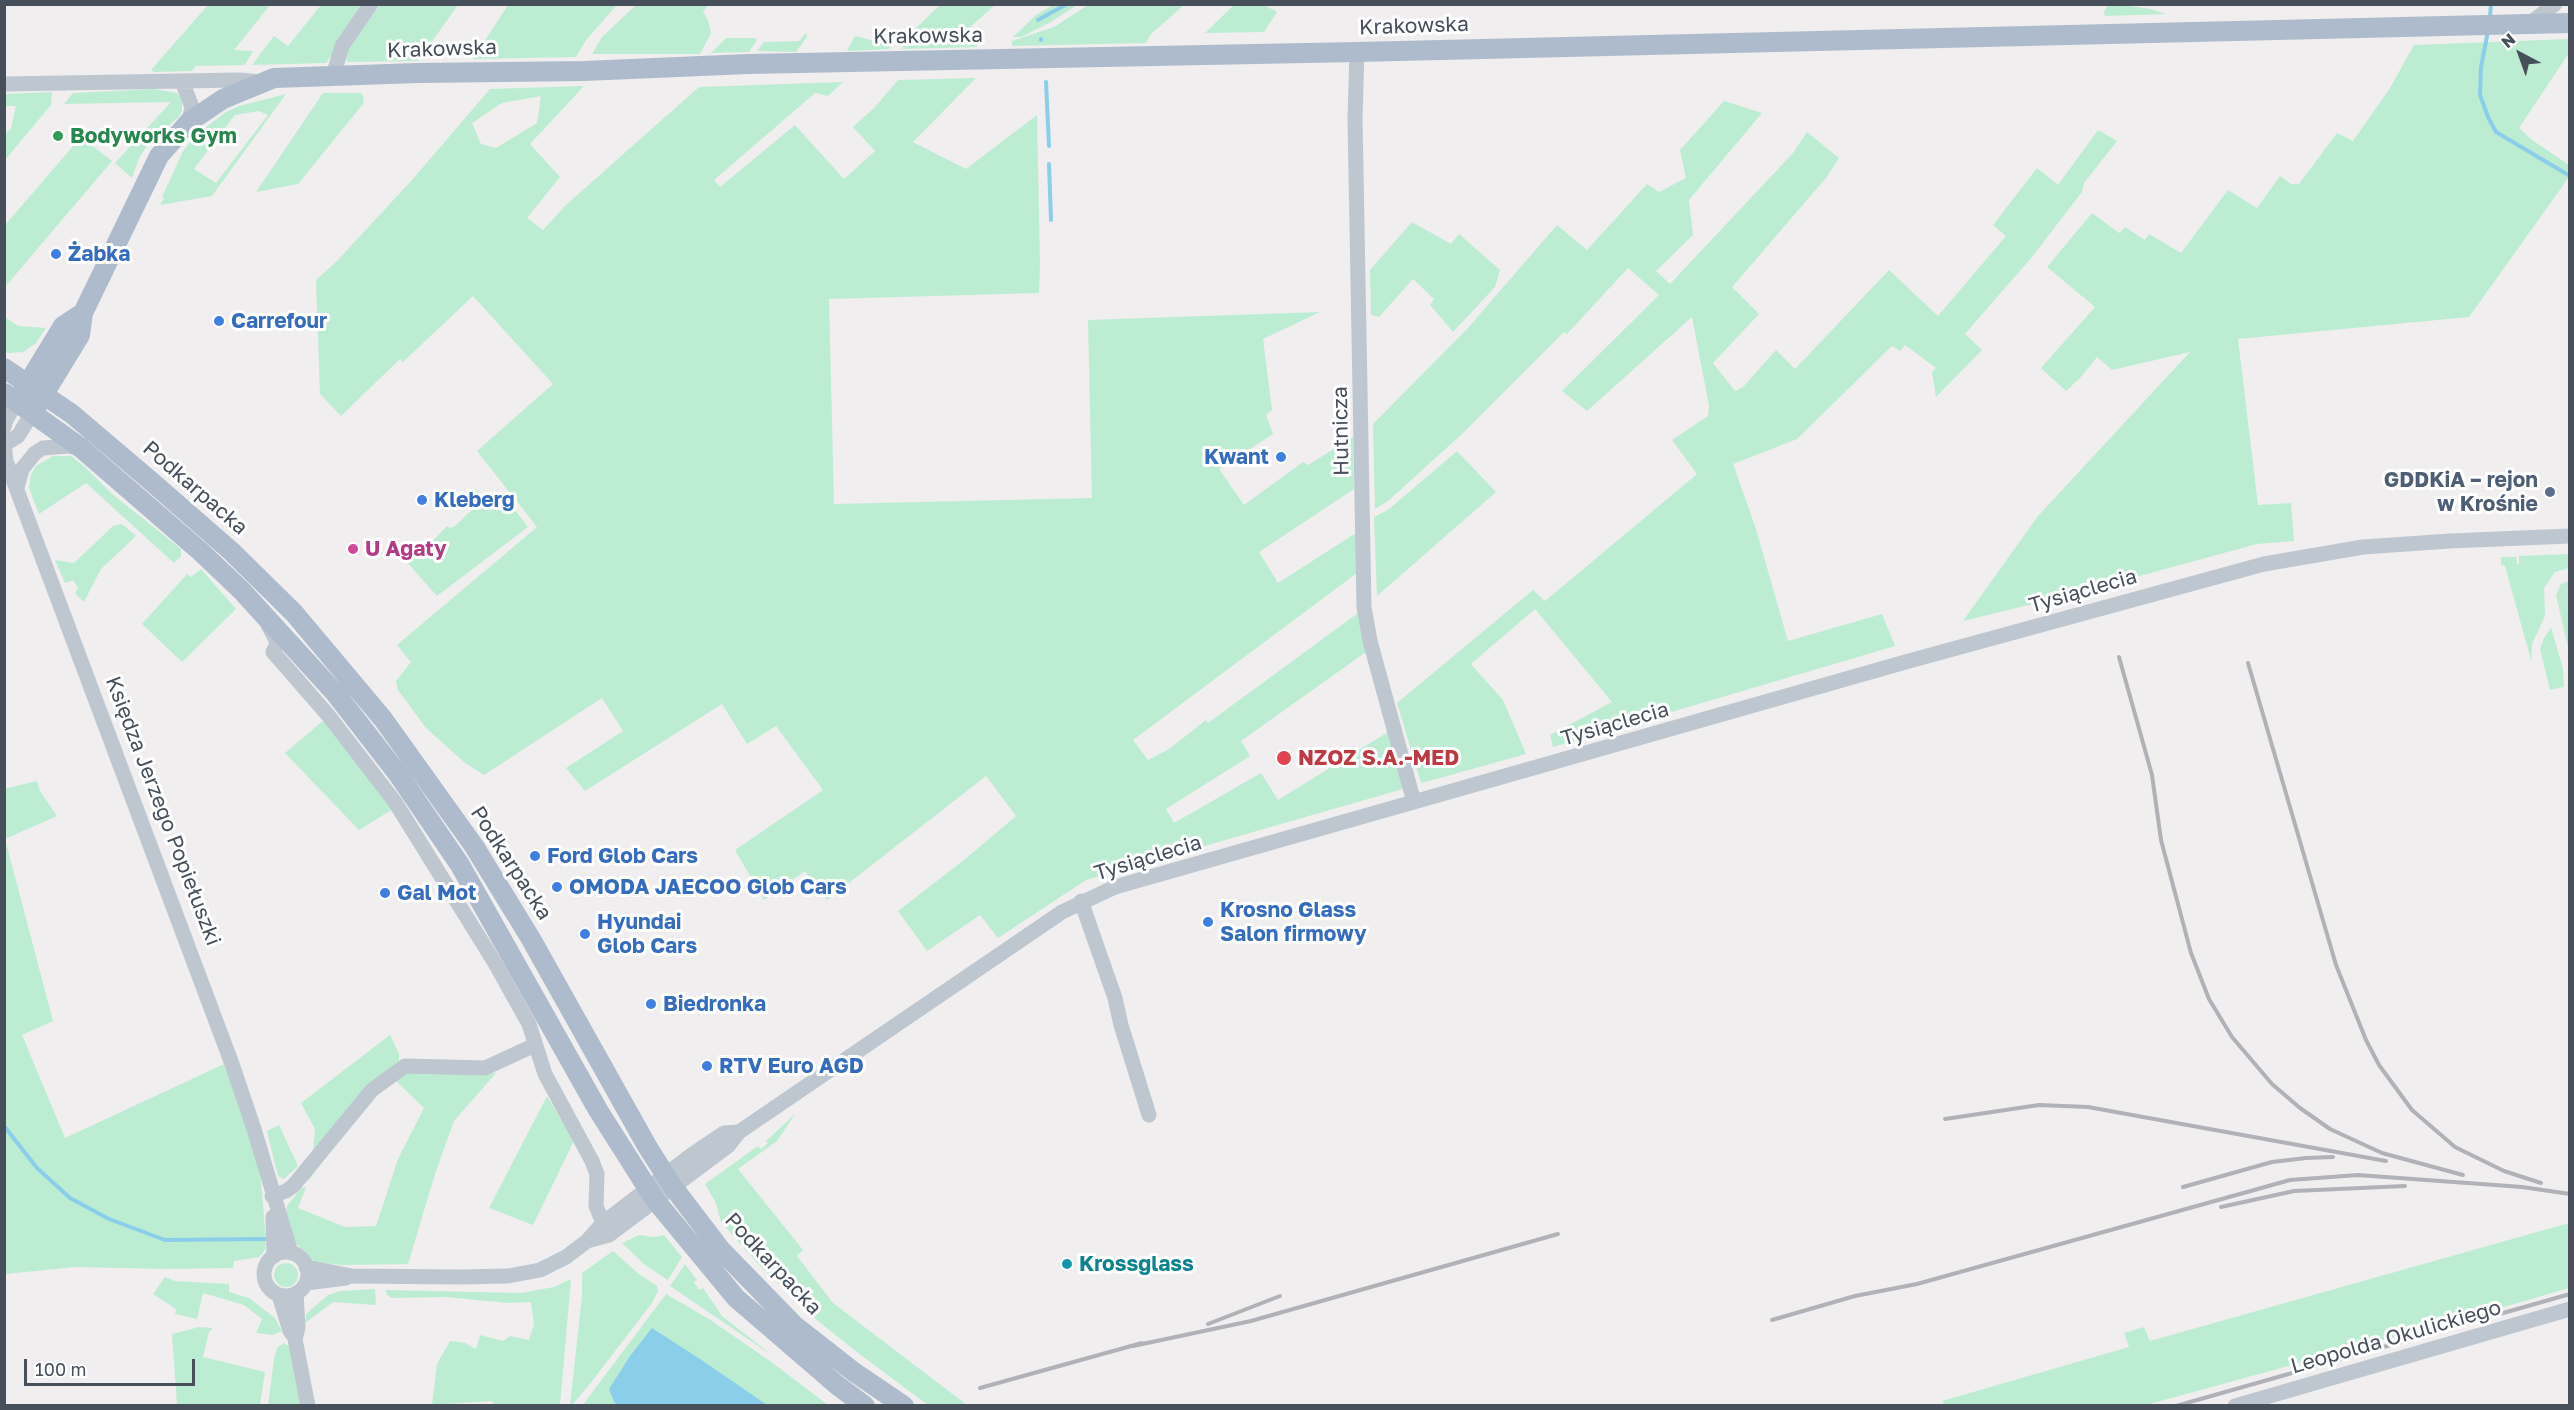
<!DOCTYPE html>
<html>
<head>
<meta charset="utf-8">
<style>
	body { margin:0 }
	#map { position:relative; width:2574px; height:1410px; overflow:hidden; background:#f0eeee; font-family:"Golos Text",sans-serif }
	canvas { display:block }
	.frame { position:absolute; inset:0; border:6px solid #464f5a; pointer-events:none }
	.north { position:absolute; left:2490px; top:24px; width:60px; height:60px; -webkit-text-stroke:4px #fff; paint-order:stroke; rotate:319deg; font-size:16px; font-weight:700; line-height:24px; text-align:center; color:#464f5a }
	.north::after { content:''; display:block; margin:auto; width:21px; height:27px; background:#464f5a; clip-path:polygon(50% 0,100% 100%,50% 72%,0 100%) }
	.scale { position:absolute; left:24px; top:1359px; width:171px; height:27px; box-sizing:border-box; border:3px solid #464f5a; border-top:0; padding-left:8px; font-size:18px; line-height:21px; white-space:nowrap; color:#464f5a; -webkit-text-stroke:4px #fff; paint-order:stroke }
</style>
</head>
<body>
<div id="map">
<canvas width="2574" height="1410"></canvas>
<div class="frame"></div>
<div class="north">N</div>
<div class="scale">100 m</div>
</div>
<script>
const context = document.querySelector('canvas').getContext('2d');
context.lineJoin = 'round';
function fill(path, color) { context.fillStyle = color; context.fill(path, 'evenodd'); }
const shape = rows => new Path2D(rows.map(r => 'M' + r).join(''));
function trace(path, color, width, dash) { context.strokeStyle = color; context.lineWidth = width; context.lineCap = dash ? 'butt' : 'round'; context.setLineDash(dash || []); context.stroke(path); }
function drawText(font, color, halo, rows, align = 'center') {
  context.font = font + ' "Golos Text",sans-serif'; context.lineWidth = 6; context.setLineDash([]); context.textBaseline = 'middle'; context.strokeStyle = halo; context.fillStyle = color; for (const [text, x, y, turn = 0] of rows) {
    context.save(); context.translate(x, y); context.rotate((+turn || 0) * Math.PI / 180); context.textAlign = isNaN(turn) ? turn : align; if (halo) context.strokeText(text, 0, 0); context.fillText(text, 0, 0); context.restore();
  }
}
const green = shape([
	[637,4,708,5,703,12,708,20,711,33,700,54,592,54,602,37],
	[941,4,995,5,960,36,977,45,977,47,901,49,916,28],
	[1235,4,1264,5,1277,12,1264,32,1205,33],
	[2115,4,2151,9,2166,14,2105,16,2104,12,2108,5],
	[208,5,270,5,234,50,253,51,245,65,196,66,192,71,154,72,151,70],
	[321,5,366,5,326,63,252,65,274,36,288,46],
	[380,5,458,5,418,61,348,62,346,58,349,47],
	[508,5,508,4,617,5,586,40,576,57,473,59],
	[1053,5,1077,5,1049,23,1021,37,1013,37,1036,15],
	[1088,5,1088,4,1184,5,1150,35,1146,43,1012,46,1012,41,1054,27],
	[806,33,807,37,796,52,757,51,764,42,799,41],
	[855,36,890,45,889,49,847,51],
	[726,38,755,38,757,40,749,52,711,53],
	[2569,39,2569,53,2519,128,2532,140,2569,165,2569,177,2469,317,2238,339,2258,505,2291,503,2294,541,2257,544,2077,593,1963,621,2038,516,2190,352,2112,370,2097,357,2080,378,2066,391,2041,368,2095,307,2047,267,2092,213,2119,233,2125,227,2145,240,2149,234,2181,253,2228,190,2257,208,2280,176,2291,184,2299,184,2337,133,2353,141,2390,88,2414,45],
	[976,78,913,142,966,169,1037,115,1040,264,1039,293,829,299,834,504,1092,498,1088,320,1320,312,1263,339,1272,410,1266,415,1273,434,1219,469,1244,505,1303,462,1308,465,1353,437,1354,489,1259,552,1278,583,1356,533,1357,573,1133,740,1148,760,1169,749,1206,720,1208,723,1358,613,1366,652,1241,741,1250,756,1166,809,1174,823,1261,773,1278,800,1388,732,1403,789,1086,880,998,938,980,915,927,951,898,911,964,860,1016,816,986,776,827,900,805,871,764,900,735,850,823,790,776,726,747,744,722,704,585,791,566,768,623,731,602,698,484,775,464,762,426,728,398,690,396,681,411,662,397,645,537,527,477,451,553,384,473,296,403,362,400,359,341,416,320,394,316,280,336,262,412,180,490,89,584,86,530,144,560,177,527,218,543,230,566,205,699,87,843,82,828,96,815,93,714,180,720,187,795,125,844,179,875,151,853,127,875,107,898,80],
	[541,96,537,123,496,148,481,144,472,123,502,103],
	[154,89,177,93,182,99,182,110,179,117,151,140,139,158,132,178,115,163,171,102,64,104,73,93],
	[52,92,51,105,5,160,5,135,11,128,16,106,5,106,5,94],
	[323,93,361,93,364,98,363,104,298,184,256,192],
	[286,94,212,196,160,205,164,198,162,197,183,151,197,134,226,112,239,106],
	[259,111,268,115,216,183,194,169,235,115],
	[1724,101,1762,113,1689,200,1693,235,1656,271,1670,284,1793,153,1807,132,1839,158,1826,178,1732,287,1759,314,1713,363,1735,391,1743,387,1776,350,1795,369,1889,270,1938,316,2006,236,1993,225,2037,168,2058,185,2098,130,2117,141,2084,183,2082,192,2032,257,1965,334,1982,350,1936,397,1932,372,1936,368,1905,345,1900,351,1892,346,1797,439,1733,464,1756,529,1788,641,1882,614,1895,646,1553,747,1550,735,1612,702,1535,609,1471,664,1503,700,1526,754,1422,783,1420,780,1397,703,1533,590,1545,601,1697,474,1672,440,1708,416,1709,406,1692,317,1587,411,1562,391,1659,295,1628,268,1567,334,1564,332,1462,434,1388,501,1375,509,1373,424,1467,329,1557,225,1587,250,1647,184,1659,192,1686,178,1680,150],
	[81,137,112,161,5,287,5,225],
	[1412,222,1451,244,1459,234,1500,270,1495,287,1453,332,1430,305,1434,299,1413,279,1379,317,1371,315,1370,270],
	[5,317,18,326,46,328,36,343,23,352,9,353,5,352],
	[1457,451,1496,492,1377,596,1374,517,1388,510],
	[53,456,71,456,86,468,111,493,181,549,181,556,174,563,86,483,39,514,29,488,31,475,36,466],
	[475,489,492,502,502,493,528,527,437,596,406,561,424,550,447,526,450,528,455,526,481,501,473,494],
	[122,524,136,536,101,569,84,602,75,593,78,588,73,580,65,583,55,560,74,563,113,526],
	[2569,554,2569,568,2555,572,2544,588,2545,616,2532,644,2531,660,2505,566,2501,565,2501,557,2516,557,2517,564,2519,564,2519,556],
	[201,569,236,609,182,662,142,624,187,574,191,577],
	[2569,581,2570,581,2569,652,2556,595,2561,584],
	[2551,627,2563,669,2564,687,2550,690,2540,649,2544,638],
	[325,719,393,809,359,830,285,753],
	[37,781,40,791,57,816,5,839,53,1021,22,1035,65,1138,224,1064,248,1127,261,1180,266,1242,265,1250,259,1257,234,1261,233,1268,166,1269,75,1267,5,1274,4,789],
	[390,1035,399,1054,399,1062,313,1153,315,1129,301,1103],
	[436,1069,496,1073,454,1121,435,1174,408,1264,342,1265,315,1262,295,1243,286,1212,287,1206,301,1188,306,1187,298,1208,345,1227,376,1226,398,1159,424,1108,394,1079,366,1106,308,1181,305,1177,360,1108,398,1074],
	[547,1096,574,1141,533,1225,489,1208],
	[795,1114,777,1141,738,1169,803,1250,797,1256,833,1303,967,1405,928,1405,862,1356,818,1321,762,1268,721,1222,716,1203,705,1184,758,1146,761,1149,768,1143,766,1141],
	[279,1125,298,1166,284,1179,278,1176,267,1131],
	[2569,1223,2569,1288,2518,1303,2146,1405,1945,1406,1942,1401,2129,1347,2124,1333,2144,1327,2150,1341],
	[639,1235,654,1237,664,1235,682,1257,668,1280,645,1265,622,1243],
	[613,1251,639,1274,657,1286,658,1291,652,1303,589,1385,572,1405,570,1405,582,1296,582,1273],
	'274 1275a12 12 0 1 1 24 0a12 12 0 1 1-24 0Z',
	[685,1264,697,1280,694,1282,699,1290,703,1288,722,1316,773,1356,670,1286],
	[165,1277,175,1281,229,1284,229,1292,249,1298,275,1318,282,1331,273,1335,256,1333,262,1319,244,1305,203,1293,197,1319,175,1314,176,1309,153,1294],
	[571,1279,560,1405,494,1405,492,1401,432,1405,437,1364,450,1341,465,1343,476,1349,480,1335,503,1341,510,1336,529,1340,534,1324,531,1302,509,1303,445,1297,392,1298,387,1295,386,1290,521,1293,554,1287],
	[375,1289,376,1305,333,1302,305,1323,306,1314,328,1295,340,1291],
	[666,1294,709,1319,770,1361,828,1405,582,1406],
	[199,1327,213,1328,209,1332,203,1357,265,1372,260,1405,177,1405,172,1334],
	[284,1343,290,1347,302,1405,268,1406,274,1359,277,1348]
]);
const water = shape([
	[652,1328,703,1361,767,1405,619,1406,614,1402,609,1389,630,1356]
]);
const stream = shape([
	[2490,17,2491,4],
	[1038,20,1067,4],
	[2488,31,2481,67,2480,95,2488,117,2496,132,2570,176],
	[1041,39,1041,40],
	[1046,82,1049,146],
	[1049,164,1051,220],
	[4,1126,37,1168,70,1198,109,1219,165,1240,266,1239]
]);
const minor = shape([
	[2529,24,2555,4],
	[1357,52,1355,118,1364,607,1370,641,1414,802],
	[333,76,342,46,371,4],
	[182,81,192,107,189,122],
	[4,84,239,80,261,82],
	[4,427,6,420,17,401],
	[4,442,6,461,232,1064,254,1129,291,1253],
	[5,444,18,436,33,412],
	[17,488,22,469,35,453,43,448,68,446,81,448],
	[268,625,275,638,277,644,273,652,328,715,395,802,495,963,529,1024,545,1074,592,1161,597,1174,596,1206,603,1223],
	[1081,901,1115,998,1121,1025,1149,1115],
	[272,1196,286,1191,293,1186,372,1090,405,1066,485,1068,535,1045],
	[273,1217,274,1256],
	[587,1241,609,1235,728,1146,739,1132,1062,912,1115,887,1909,661,2264,564,2363,547,2450,541,2570,536],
	'264 1274a22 22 0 1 1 44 0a22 22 0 1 1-44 0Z',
	[306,1267,352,1276,459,1277,508,1276,540,1270,566,1257,587,1241,603,1223,690,1156,724,1133,739,1132],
	[306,1283,346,1278],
	[296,1293,298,1328,295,1339,308,1406],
	[279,1295,290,1331,294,1336],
	[2235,1406,2570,1309]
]);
const major = shape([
	[4,368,72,414,152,482,231,551,294,613,383,719,474,846,531,939,647,1146,673,1187,721,1250,794,1325,854,1372,904,1406],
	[4,393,81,448,201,552,242,591,336,694,398,774,460,865,598,1110,655,1200,736,1298,837,1385,865,1406],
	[22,393,63,326,83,313],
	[33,412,80,335,83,313,159,156,189,122,223,99,274,78,418,73,584,71,748,64,1357,52,2570,23]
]);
const rail = shape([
	[2119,657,2152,775,2161,840,2191,953,2209,999,2232,1037,2272,1084,2300,1108,2330,1129,2382,1153,2463,1175],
	[2248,663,2336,965,2366,1040,2379,1065,2412,1110,2455,1147,2504,1171,2541,1183],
	[1945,1119,2039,1105,2088,1107,2386,1161],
	[2183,1187,2272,1162,2306,1158,2333,1157],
	[2221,1207,2294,1191,2405,1186],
	[1772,1320,1855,1296,1917,1284,2290,1180,2358,1175,2522,1187,2570,1194],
	[1208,1324,1280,1296],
	[1133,1346,1251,1321,1558,1234],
	[980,1388,1142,1343],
	[2176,1406,2570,1294]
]);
const markers = [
	[58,136,6,"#2e9e5b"],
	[56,254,6,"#3f7fe0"],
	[219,321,6,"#3f7fe0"],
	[1281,457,6,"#3f7fe0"],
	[2550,492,6,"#5c6f8a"],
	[422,500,6,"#3f7fe0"],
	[353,549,6,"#d1479c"],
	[1284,758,8,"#e0444e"],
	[535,856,6,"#3f7fe0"],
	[557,887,6,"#3f7fe0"],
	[385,893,6,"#3f7fe0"],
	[1208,922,6,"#3f7fe0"],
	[585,934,6,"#3f7fe0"],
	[651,1004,6,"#3f7fe0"],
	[707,1066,6,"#3f7fe0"],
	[1067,1264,6,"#0f9aa8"]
];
const streetNames = [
	["Krakowska",1414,26,-2],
	["Krakowska",928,36,-1],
	["Krakowska",442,49,-2],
	["Hutnicza",1341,431,-91],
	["Podkarpacka",195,488,41],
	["Tysiąclecia",2083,591,-16],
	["Tysiąclecia",1615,724,-16],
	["Księdza Jerzego Popiełuszki",163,811,69],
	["Tysiąclecia",1148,858,-17],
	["Podkarpacka",511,863,57],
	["Podkarpacka",773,1264,47],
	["Leopolda Okulickiego",2396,1337,-16]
];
const leisureNames = [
	["Bodyworks Gym",70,136]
];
const shopNames = [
	["Żabka",68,254],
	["Carrefour",231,321],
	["Kwant",1269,457,"right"],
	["Kleberg",434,500],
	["Ford Glob Cars",547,856],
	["OMODA JAECOO Glob Cars",569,887],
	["Gal Mot",397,893],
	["Krosno Glass",1220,910],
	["Salon firmowy",1220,934],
	["Hyundai",597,922],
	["Glob Cars",597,946],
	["Biedronka",663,1004],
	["RTV Euro AGD",719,1066]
];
const serviceNames = [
	["GDDKiA – rejon",2538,480],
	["w Krośnie",2538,504]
];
const hotelNames = [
	["U Agaty",365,549]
];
const healthNames = [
	["NZOZ S.A.-MED",1298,758]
];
const cultureNames = [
	["Krossglass",1079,1264]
];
fill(green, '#bcedd3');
fill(water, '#8bcee9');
trace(stream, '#8bcee9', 4);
trace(minor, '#bec7d0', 15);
trace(major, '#aebbcc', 20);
trace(rail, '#b0b2b8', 4);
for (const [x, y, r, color] of markers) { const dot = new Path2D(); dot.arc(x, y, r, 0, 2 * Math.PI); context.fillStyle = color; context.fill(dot); trace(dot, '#fff', 2); }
drawText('21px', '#464f5a', '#fff', streetNames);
drawText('bold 21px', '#27864d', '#fff', leisureNames, 'left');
drawText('bold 21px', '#366cbe', '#fff', shopNames, 'left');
drawText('bold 21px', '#4e5e75', '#fff', serviceNames, 'right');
drawText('bold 21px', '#b23c85', '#fff', hotelNames, 'left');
drawText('bold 21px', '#be3a42', '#fff', healthNames, 'left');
drawText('bold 21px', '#0d838f', '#fff', cultureNames, 'left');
</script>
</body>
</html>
